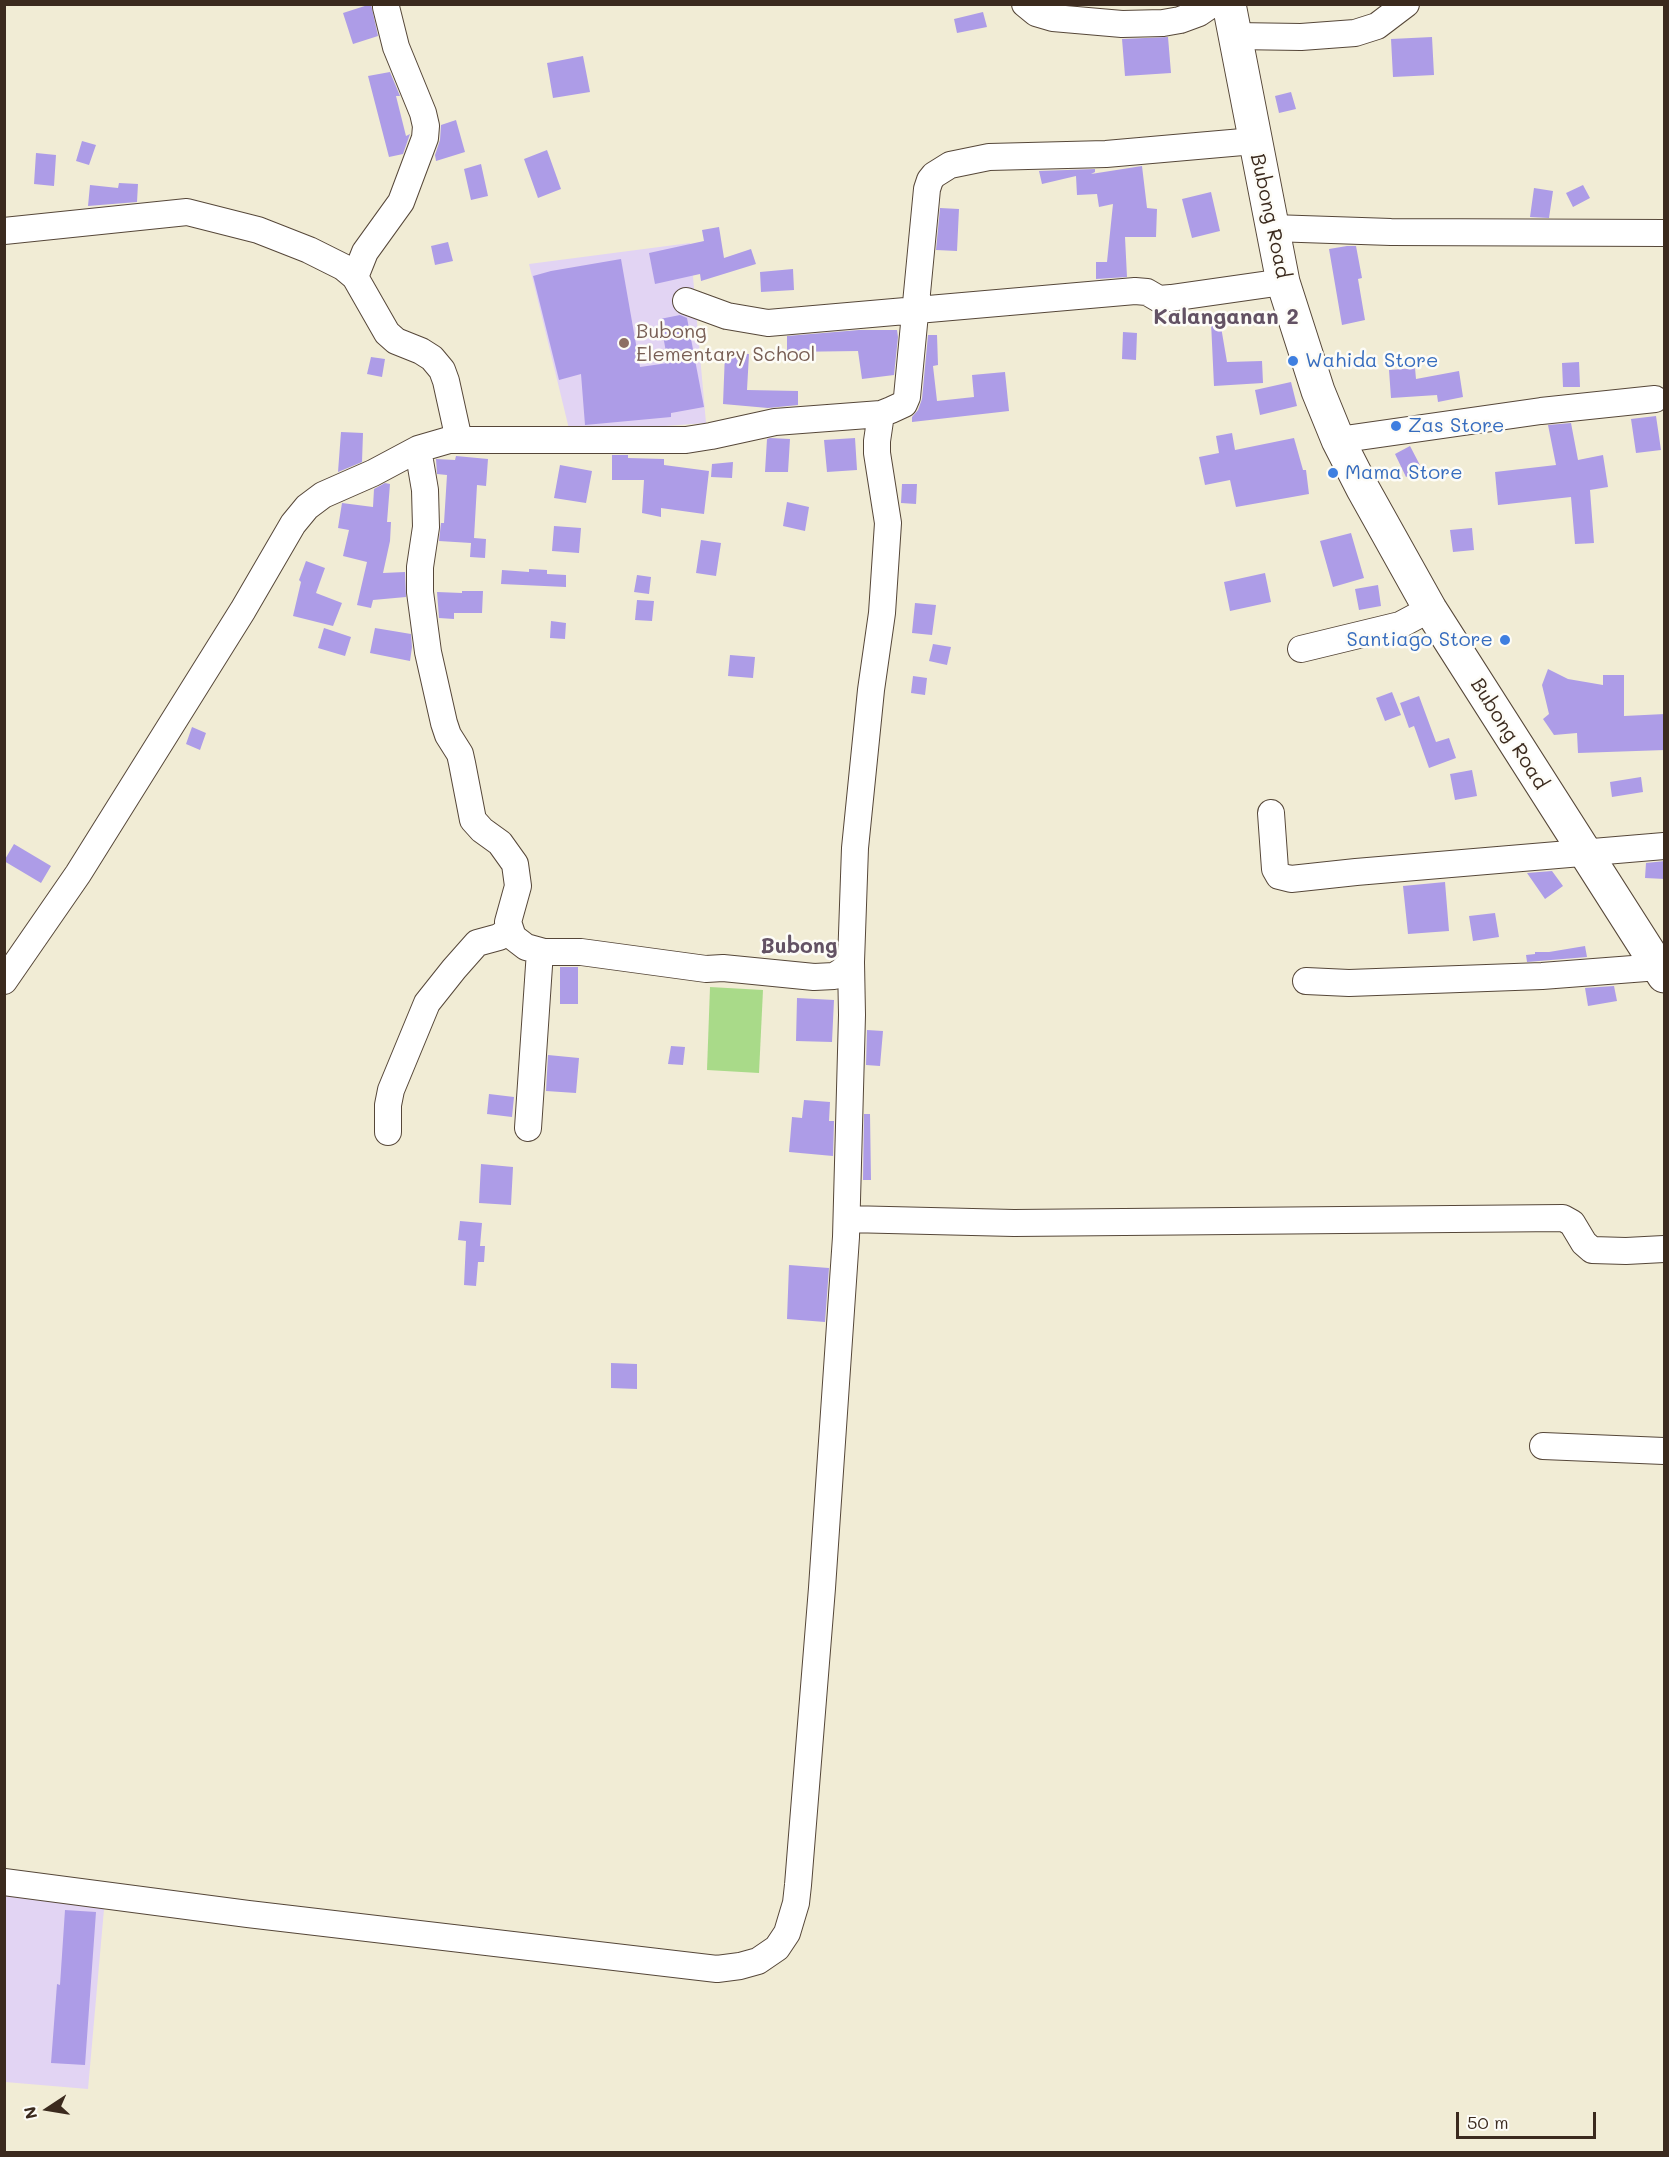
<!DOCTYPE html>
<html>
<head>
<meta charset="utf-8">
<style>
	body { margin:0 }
	#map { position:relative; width:1669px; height:2157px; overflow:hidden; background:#f1ecd5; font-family:Mali,sans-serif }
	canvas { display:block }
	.frame { position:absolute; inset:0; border:6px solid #3b2a1e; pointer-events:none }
	.north { position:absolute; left:18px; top:2079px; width:60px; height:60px; -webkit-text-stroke:4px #fdfcf7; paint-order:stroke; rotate:258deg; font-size:16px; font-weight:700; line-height:24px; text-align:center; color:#3b2a1e }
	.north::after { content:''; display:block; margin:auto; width:21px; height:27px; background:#3b2a1e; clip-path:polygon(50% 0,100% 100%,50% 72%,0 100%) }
	.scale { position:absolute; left:1456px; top:2112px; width:140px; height:27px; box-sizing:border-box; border:3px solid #3b2a1e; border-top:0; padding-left:8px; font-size:18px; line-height:21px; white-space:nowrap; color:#3b2a1e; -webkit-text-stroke:4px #fdfcf7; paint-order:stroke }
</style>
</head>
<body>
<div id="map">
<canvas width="1669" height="2157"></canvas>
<div class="frame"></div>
<div class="north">N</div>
<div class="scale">50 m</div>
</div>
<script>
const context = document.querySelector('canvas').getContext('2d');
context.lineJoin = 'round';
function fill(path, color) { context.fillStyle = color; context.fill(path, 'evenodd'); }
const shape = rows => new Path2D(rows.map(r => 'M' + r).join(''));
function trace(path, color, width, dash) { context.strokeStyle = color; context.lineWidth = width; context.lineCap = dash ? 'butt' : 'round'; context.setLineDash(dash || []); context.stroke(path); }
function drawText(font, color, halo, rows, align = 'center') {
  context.font = font + ' Mali,sans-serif'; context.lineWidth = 5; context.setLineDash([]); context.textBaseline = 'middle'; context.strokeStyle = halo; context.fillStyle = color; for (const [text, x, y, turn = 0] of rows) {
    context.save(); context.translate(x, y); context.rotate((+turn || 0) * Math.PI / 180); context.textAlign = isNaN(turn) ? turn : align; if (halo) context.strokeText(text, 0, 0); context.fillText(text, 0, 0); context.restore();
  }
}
const built = shape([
	[690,243,706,423,570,433,529,264],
	[4,1889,105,1898,88,2089,5,2082]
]);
const green = shape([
	[710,987,763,990,759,1073,707,1070]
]);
const building = shape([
	[371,4,378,36,353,44,343,13],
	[983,12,987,27,957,33,954,19],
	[1168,37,1171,73,1125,76,1122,39],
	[1432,37,1434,75,1393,77,1391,39],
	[583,56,590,92,553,98,547,63],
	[390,72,400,96,396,96,406,136,410,134,403,154,389,157,368,76],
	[1291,92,1296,109,1279,113,1275,96],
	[456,120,465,152,436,161,435,155,440,140,441,125],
	[82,141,96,145,89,165,76,161],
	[547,150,561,189,538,198,524,159],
	[36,153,56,155,54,186,34,184],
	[481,164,488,196,471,200,464,169],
	[1142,166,1147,208,1157,209,1156,237,1125,237,1127,277,1096,279,1096,262,1107,262,1113,204,1099,207,1097,194,1077,195,1076,176,1042,184,1039,171,1095,169,1095,172,1091,174],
	[119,183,138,184,137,202,88,206,90,185,118,188],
	[1583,185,1590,198,1573,207,1566,193],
	[1534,188,1553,191,1549,218,1530,217],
	[1211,192,1220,231,1192,238,1182,199],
	[940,208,959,209,957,251,936,250],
	[719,227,724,258,751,249,756,264,701,281,700,274,655,284,649,253,704,241,702,230],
	[448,242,453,261,435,265,431,246],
	[1347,246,1356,246,1362,278,1358,279,1365,320,1342,325,1329,249],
	[621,259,640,367,668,363,660,319,680,315,687,318,704,407,671,413,671,417,585,425,581,374,559,380,533,276,551,271],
	[793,269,794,290,761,292,760,272],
	[1220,321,1227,362,1262,361,1263,383,1214,386,1211,322],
	[859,330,897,330,898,337,894,375,862,379,858,351,787,352,787,336],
	[1123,332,1137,333,1136,360,1122,359],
	[928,335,937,335,938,365,933,366,937,401,974,397,972,375,1005,372,1009,411,912,422,912,417,918,410,922,399],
	[725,353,749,354,747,390,798,391,798,405,768,408,723,404],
	[371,357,385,359,382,377,367,374],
	[1579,362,1580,387,1563,387,1562,363],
	[1415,368,1416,379,1459,371,1463,397,1438,402,1437,395,1391,398,1389,370],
	[1291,382,1297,406,1260,415,1255,390],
	[1656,416,1661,450,1636,453,1631,419],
	[1571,423,1578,460,1603,455,1608,487,1590,490,1594,543,1575,544,1571,497,1498,505,1495,472,1556,465,1548,425],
	[341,432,363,433,362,462,338,472],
	[1232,433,1235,450,1294,438,1303,470,1306,470,1309,494,1236,507,1230,480,1205,485,1199,457,1219,453,1216,436],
	[770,438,790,439,788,472,765,472,767,439],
	[855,438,857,470,827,472,824,440],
	[1410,446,1422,469,1406,477,1395,454],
	[612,455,628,455,628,458,664,459,664,465,709,471,704,514,661,508,661,517,642,513,644,480,612,480],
	[456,456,488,459,486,486,477,485,474,538,486,539,485,558,470,557,471,543,439,541,441,523,444,523,447,475,437,474,436,459,455,460],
	[733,462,732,478,711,477,712,464],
	[560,465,592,471,586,503,554,498],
	[385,483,390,484,387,522,391,522,390,541,383,573,405,572,406,597,373,600,371,608,357,605,367,562,343,556,349,530,338,528,342,503,373,507,374,489],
	[902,484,917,484,916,504,901,503],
	[787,502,809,507,805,531,783,526],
	[554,526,581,528,579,553,552,551],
	[1472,528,1474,550,1453,552,1450,530],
	[1351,533,1364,578,1333,587,1320,541],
	[701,540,721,543,716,576,696,573],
	[306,561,325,568,316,593,342,603,333,626,293,616,301,582,299,580],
	[529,569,547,570,547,574,566,575,566,587,501,584,502,570,529,572],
	[1265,573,1271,602,1230,611,1224,582],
	[637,575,651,577,649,594,634,592],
	[1378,585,1381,606,1359,610,1355,589],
	[462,591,483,591,482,613,454,613,454,619,439,618,437,592,462,593],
	[637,600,654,601,652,621,635,620],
	[915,603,936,605,932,635,912,633],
	[551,621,566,623,565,639,550,638],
	[324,628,351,637,345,656,318,648],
	[375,628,411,634,412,647,410,661,370,653],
	[933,644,951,647,947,665,929,661],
	[730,655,755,657,753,678,728,676],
	[1548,669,1568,679,1603,685,1603,675,1624,675,1624,716,1665,714,1665,750,1578,753,1577,733,1554,735,1543,719,1549,714,1542,685],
	[913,676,927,678,925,695,911,693],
	[1392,692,1401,715,1385,721,1376,698],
	[1419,696,1436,742,1449,738,1456,758,1429,768,1414,726,1409,728,1400,703],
	[192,727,206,733,200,750,186,744],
	[1472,770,1477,796,1455,800,1450,774],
	[1641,777,1643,792,1612,797,1610,782],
	[14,844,51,866,41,883,4,861],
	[1665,861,1665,879,1645,878,1646,863],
	[1552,871,1563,886,1545,899,1527,873],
	[1445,882,1449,931,1408,934,1403,886],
	[1495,913,1499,937,1473,941,1469,916],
	[1585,946,1587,957,1527,962,1526,955,1535,954,1535,952,1549,952],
	[560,967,578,967,578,1004,560,1004],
	[1614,986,1617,1001,1588,1006,1585,988],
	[797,998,834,1000,832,1042,796,1041],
	[867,1030,883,1031,880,1066,866,1065],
	[671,1046,685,1047,683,1065,668,1064],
	[548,1055,579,1058,576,1093,546,1091],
	[489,1094,514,1097,512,1117,487,1114],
	[804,1100,830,1102,829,1121,834,1121,833,1156,789,1152,792,1117,802,1118],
	[864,1114,870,1114,871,1180,863,1180],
	[481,1164,513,1167,511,1205,479,1203],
	[460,1221,482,1223,480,1246,485,1246,484,1262,478,1262,476,1286,464,1285,466,1241,458,1240],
	[789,1265,829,1268,825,1322,787,1319],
	[611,1363,637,1364,637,1389,611,1388],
	[65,1910,96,1912,85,2065,51,2063,57,1984,60,1985]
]);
const minor = shape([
	[1025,4,1036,13,1053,18,1122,24,1163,23,1180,20,1199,13,1212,4],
	[1235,36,1301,37,1355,33,1377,26,1406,4],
	[1272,228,1391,232,1664,233],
	[4,231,187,212,258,230,309,250,343,267,355,277,387,333,396,341,421,351,432,358,442,370,446,381,459,440],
	[355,277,365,252,401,202,425,138,426,126,423,113,396,47,386,7],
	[686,301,727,316,768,323,1135,291,1147,292,1159,299,1171,298,1283,282],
	[1338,440,1541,411,1655,399],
	[418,449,425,490,426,527,420,567,420,592,428,652,444,723,448,735,460,754,462,763,473,820,482,830,500,843,515,864,518,886,508,922,513,937,526,947,544,952,581,952,706,969,723,968,814,977,834,976,842,971,851,962],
	[1301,649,1400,625,1430,609],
	[1271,813,1275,869,1279,876,1291,879,1356,872,1664,846],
	[4,981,78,874,243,610,293,524,307,507,323,495,373,473,418,449,449,440,686,440,711,436,775,422,881,414,891,410,904,404,907,397,927,189,930,180,934,175,950,165,989,157,1106,154,1254,141],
	[1306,981,1349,983,1542,976,1659,967],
	[528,1128,540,951],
	[388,1132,388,1105,391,1090,427,1003,454,969,477,943,499,937,509,930],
	[847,1219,1014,1223,1563,1218,1572,1223,1584,1243,1592,1250,1626,1251,1664,1249],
	[1543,1446,1664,1451],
	[4,1882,248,1914,717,1969,740,1966,758,1961,777,1948,787,1933,796,1903,798,1885,822,1588,846,1237,852,1015,851,962,855,848,871,690,882,613,888,523,877,453,877,441,881,414]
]);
const major = shape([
	[1229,4,1283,282,1318,391,1338,440,1363,489,1430,609,1664,976]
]);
const markers = [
	[624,343,6,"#8d6e63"],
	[1293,361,6,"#3f7fe0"],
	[1396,426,6,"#3f7fe0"],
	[1333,473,6,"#3f7fe0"],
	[1505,640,6,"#3f7fe0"]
];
const streetNames = [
	["Bubong Road",1270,216,78],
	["Bubong Road",1509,734,58]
];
const educationNames = [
	["Bubong",636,332],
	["Elementary School",636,355]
];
const shopNames = [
	["Wahida Store",1305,361],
	["Zas Store",1408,426],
	["Mama Store",1345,473],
	["Santiago Store",1493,640,"right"]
];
const neighbourhoodNames = [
	["Bubong",799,947]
];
const quarterNames = [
	["Kalanganan 2",1226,317]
];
fill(built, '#e2d4f3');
fill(green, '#a9da89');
fill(building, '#ad9ce7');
trace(minor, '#564739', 28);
trace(major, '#564739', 35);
trace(minor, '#fff', 26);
trace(major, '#fff', 33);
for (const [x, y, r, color] of markers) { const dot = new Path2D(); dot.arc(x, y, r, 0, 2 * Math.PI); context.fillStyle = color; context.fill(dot); trace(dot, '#fdfcf7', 2); }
drawText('20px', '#3b2a1e', '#fdfcf7', streetNames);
drawText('20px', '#785e54', '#fdfcf7', educationNames, 'left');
drawText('20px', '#366cbe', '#fdfcf7', shopNames, 'left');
drawText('bold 21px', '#635264', '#fdfcf7', neighbourhoodNames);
drawText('bold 22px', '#635264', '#fdfcf7', quarterNames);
</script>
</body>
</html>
